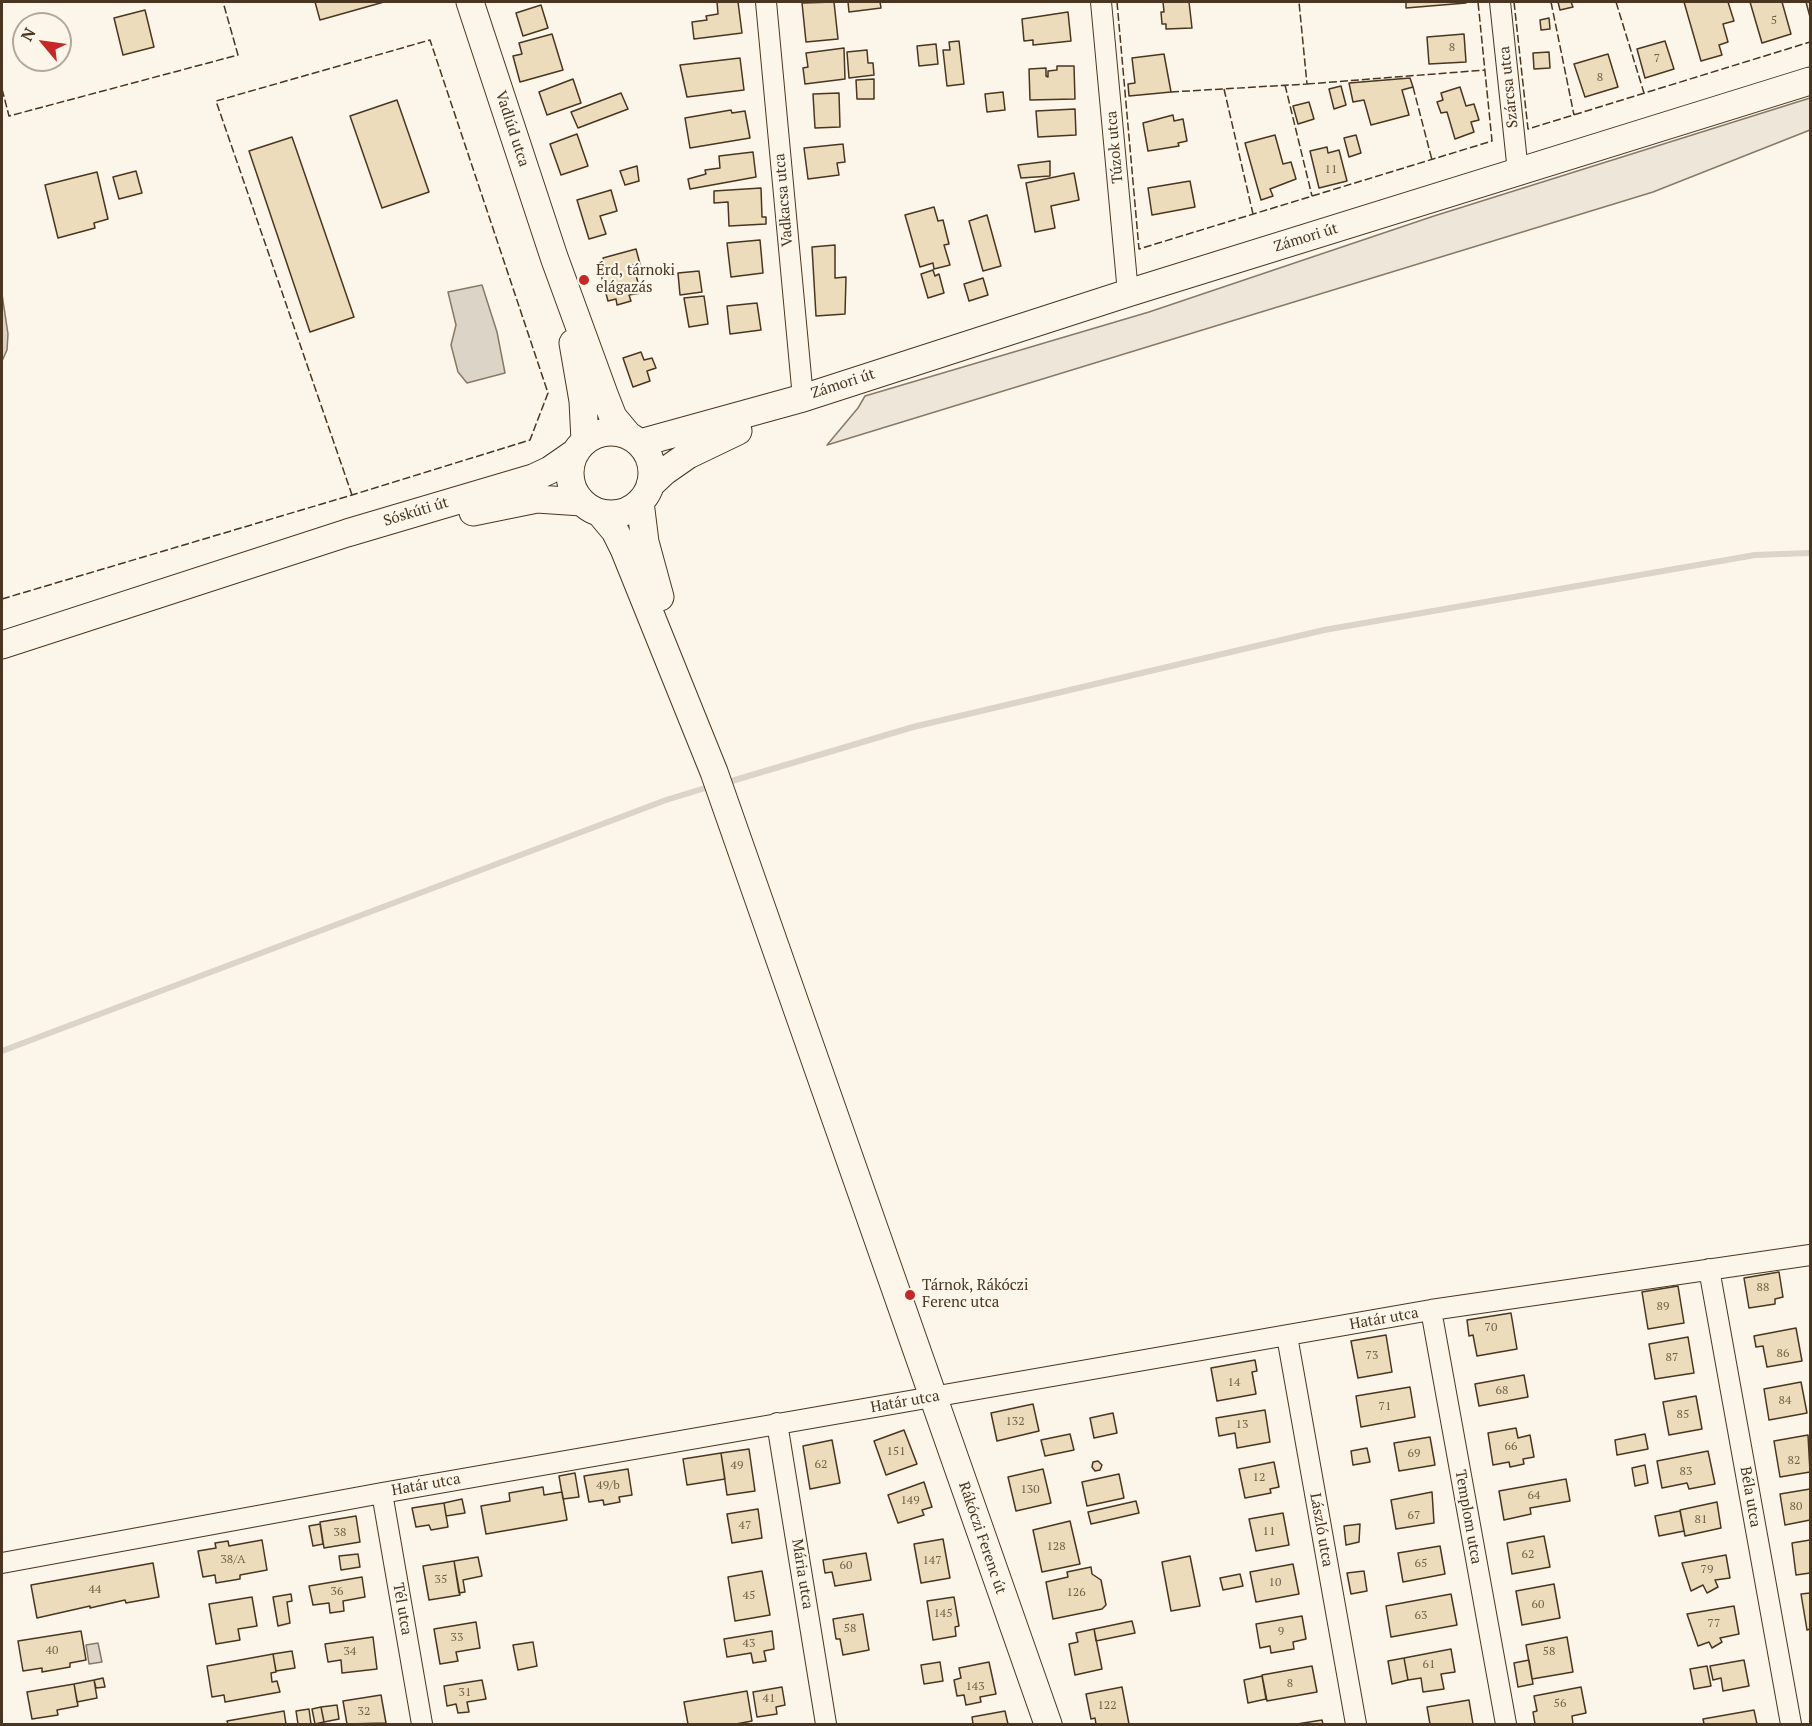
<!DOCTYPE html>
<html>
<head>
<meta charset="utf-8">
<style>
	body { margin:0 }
	#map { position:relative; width:1812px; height:1726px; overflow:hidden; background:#fbf6e9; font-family:"PT Serif",serif }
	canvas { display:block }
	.frame { position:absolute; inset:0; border:3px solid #4a3520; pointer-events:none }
	.north { position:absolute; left:12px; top:12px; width:60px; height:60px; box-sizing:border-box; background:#fbf6e9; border:2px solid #b4a999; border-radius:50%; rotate:299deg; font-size:16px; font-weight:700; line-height:24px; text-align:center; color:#4a3520 }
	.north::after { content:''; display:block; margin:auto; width:21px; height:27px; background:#c62828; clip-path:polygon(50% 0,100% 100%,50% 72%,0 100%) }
</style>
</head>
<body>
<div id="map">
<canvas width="1812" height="1726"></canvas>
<div class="frame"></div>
<div class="north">N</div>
</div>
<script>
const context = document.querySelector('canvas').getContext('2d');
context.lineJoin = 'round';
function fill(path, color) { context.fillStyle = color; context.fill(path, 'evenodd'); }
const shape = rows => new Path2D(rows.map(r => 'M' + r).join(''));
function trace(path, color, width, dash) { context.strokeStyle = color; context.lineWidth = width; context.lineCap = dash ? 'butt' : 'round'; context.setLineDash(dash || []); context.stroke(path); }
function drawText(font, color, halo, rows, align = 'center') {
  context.font = font + ' "PT Serif",serif'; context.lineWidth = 4.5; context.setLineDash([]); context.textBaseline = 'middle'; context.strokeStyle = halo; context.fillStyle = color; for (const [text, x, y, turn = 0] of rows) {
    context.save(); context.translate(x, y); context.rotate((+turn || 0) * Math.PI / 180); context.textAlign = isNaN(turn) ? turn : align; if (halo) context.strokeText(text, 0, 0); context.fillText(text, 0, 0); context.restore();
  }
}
const green = shape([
	[1810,98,1810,130,1653,192,827,445,858,408,865,396,1149,312,1434,216,1810,98]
]);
const water = shape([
	[482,285,497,332,505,373,467,383,458,372,451,345,456,325,448,292,482,285],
	[2,294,8,334,7,350,2,361,2,294],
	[98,1643,102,1662,89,1664,86,1645,98,1643]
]);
const stream = shape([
	[725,783,913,727,1324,630,1755,555,1810,553],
	[2,1051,666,800,712,786]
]);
const building = shape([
	[315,2,384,2,320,20,315,2],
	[717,2,738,2,742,33,694,39,692,22,707,20,706,16,718,14,717,2],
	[834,2,838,39,806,42,802,3,834,2],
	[848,2,880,2,881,8,849,12,848,2],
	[1163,2,1189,2,1192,28,1166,29,1166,24,1162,24,1161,12,1164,12,1163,2],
	[1406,2,1466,2,1466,3,1406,8,1406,2],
	[1558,2,1571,2,1573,7,1560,10,1558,2],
	[1684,2,1728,2,1734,21,1723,24,1728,42,1719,45,1722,55,1701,61,1684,2],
	[1750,2,1782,2,1791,34,1762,43,1750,2],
	[1806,2,1810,2,1810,17,1806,2],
	[541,5,548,28,523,36,516,13,541,5],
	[145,10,154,47,123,55,114,18,145,10],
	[1068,12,1071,41,1033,45,1033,40,1024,41,1022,19,1068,12],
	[1549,18,1550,29,1541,30,1540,20,1549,18],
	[552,34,563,70,520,82,513,56,522,54,519,43,552,34],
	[1464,34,1466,62,1429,64,1427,37,1464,34],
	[959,41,964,84,947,86,943,50,950,50,949,42,959,41],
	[1665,41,1674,69,1645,78,1637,49,1665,41],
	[936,44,938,64,919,66,917,46,936,44],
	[844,48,845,79,805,84,803,68,808,67,806,53,844,48],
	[867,50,868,63,873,63,874,75,849,78,847,52,867,50],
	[1549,52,1550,68,1534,69,1533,53,1549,52],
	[1164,54,1171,92,1129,96,1128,84,1135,83,1132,58,1164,54],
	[1608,54,1618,87,1585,97,1574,64,1608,54],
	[740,58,744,90,687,97,680,65,740,58],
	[1057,66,1074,66,1075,99,1030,100,1029,69,1046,68,1046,76,1048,77,1048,71,1057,70,1057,66],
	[1410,78,1413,87,1402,90,1409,115,1371,125,1364,100,1353,102,1349,83,1410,78],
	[573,79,581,103,547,115,539,92,573,79],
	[874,79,874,99,857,99,856,80,874,79],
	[1341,86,1346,105,1334,109,1329,89,1341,86],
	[1460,87,1466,106,1474,104,1479,120,1471,122,1474,132,1455,139,1447,112,1441,113,1437,102,1443,100,1441,93,1460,87],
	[1003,92,1005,110,987,112,985,94,1003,92],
	[621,93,628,109,578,128,571,112,621,93],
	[839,93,840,127,815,128,813,94,839,93],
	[397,100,429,192,382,208,350,116,397,100],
	[1309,102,1314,119,1298,124,1293,106,1309,102],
	[1075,109,1076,135,1038,137,1036,111,1075,109],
	[731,110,732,113,745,111,750,138,690,148,685,118,731,110],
	[1173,115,1174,121,1183,119,1187,141,1178,143,1179,146,1148,151,1143,123,1173,115],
	[577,134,588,166,561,175,550,144,577,134],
	[1275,135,1283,164,1291,162,1296,179,1270,189,1273,196,1261,200,1245,143,1275,135],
	[1356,135,1361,153,1349,157,1344,138,1356,135],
	[292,137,354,317,310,332,249,151,292,137],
	[843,144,845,162,837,163,839,175,808,179,804,148,843,144],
	[1327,147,1328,153,1339,150,1347,181,1319,188,1310,151,1327,147],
	[753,152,756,177,690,189,688,179,706,174,705,170,720,168,719,156,753,152],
	[1050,161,1050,176,1021,178,1018,165,1050,161],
	[637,166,639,181,625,185,620,171,637,166],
	[136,171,142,193,119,199,113,177,136,171],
	[97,172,108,219,94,223,95,228,58,238,45,185,97,172],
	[1074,173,1079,200,1051,206,1055,228,1035,232,1026,183,1074,173],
	[1190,181,1195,207,1152,215,1148,188,1190,181],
	[761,188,762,217,766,217,766,224,729,226,728,202,714,203,714,191,761,188],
	[611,190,617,211,600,216,606,234,589,239,577,200,611,190],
	[934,207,938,221,943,220,949,244,944,245,950,265,934,269,933,263,920,267,905,215,934,207],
	[987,215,1001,266,983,271,969,221,987,215],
	[760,240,763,273,731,277,727,243,760,240],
	[835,245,835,278,846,277,845,314,816,316,812,247,835,245],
	[636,249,640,264,633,265,641,293,629,295,631,301,617,305,616,299,608,301,599,267,605,266,603,258,636,249],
	[933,270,935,276,939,274,944,293,928,298,921,274,933,270],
	[699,271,702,292,680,295,678,273,699,271],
	[983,278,988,295,969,301,964,284,983,278],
	[704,296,708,324,689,327,684,298,704,296],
	[757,303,761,330,730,334,727,306,757,303],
	[641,352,644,360,652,358,656,368,647,371,650,381,633,387,623,358,641,352],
	[1779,1272,1783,1297,1775,1299,1775,1304,1749,1308,1744,1278,1779,1272],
	[1678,1286,1684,1323,1648,1329,1642,1292,1678,1286],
	[1511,1313,1517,1349,1477,1356,1473,1335,1469,1336,1467,1320,1511,1313],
	[1796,1328,1802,1361,1767,1367,1763,1346,1756,1347,1754,1336,1796,1328],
	[1386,1335,1392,1372,1358,1378,1351,1341,1386,1335],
	[1688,1337,1694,1373,1655,1379,1649,1344,1688,1337],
	[1255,1360,1257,1371,1252,1372,1256,1394,1217,1401,1211,1368,1255,1360],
	[1524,1375,1528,1397,1479,1406,1475,1384,1524,1375],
	[1801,1382,1807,1413,1769,1420,1764,1389,1801,1382],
	[1410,1387,1415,1417,1361,1427,1356,1396,1410,1387],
	[1696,1396,1702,1429,1669,1435,1663,1402,1696,1396],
	[1033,1404,1039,1431,997,1441,991,1413,1033,1404],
	[1265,1410,1270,1442,1237,1448,1235,1433,1219,1436,1216,1418,1265,1410],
	[1113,1413,1117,1433,1094,1438,1090,1418,1113,1413],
	[1516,1428,1518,1438,1530,1435,1534,1457,1523,1459,1524,1464,1510,1467,1509,1462,1493,1465,1488,1433,1516,1428],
	[904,1430,917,1464,886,1475,874,1441,904,1430],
	[1070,1434,1074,1450,1045,1456,1041,1440,1070,1434],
	[1645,1434,1648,1449,1617,1455,1615,1440,1645,1434],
	[1808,1435,1810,1472,1780,1477,1774,1441,1808,1435],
	[1430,1437,1435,1465,1399,1471,1394,1443,1430,1437],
	[832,1440,840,1483,810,1489,803,1446,832,1440],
	[1367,1448,1370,1462,1353,1465,1351,1451,1367,1448],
	[749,1449,755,1491,727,1495,721,1453,749,1449],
	[1708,1451,1715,1484,1689,1489,1687,1483,1662,1488,1657,1461,1708,1451],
	[721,1453,725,1479,687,1485,683,1459,721,1453],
	[1098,1461,1102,1465,1100,1470,1095,1471,1092,1467,1093,1462,1098,1461],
	[1274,1462,1279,1487,1270,1489,1271,1493,1245,1498,1239,1469,1274,1462],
	[1645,1465,1648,1483,1635,1486,1632,1468,1645,1465],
	[628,1469,632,1495,619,1497,620,1502,604,1505,603,1500,589,1502,584,1476,628,1469],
	[1043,1469,1051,1503,1016,1511,1008,1477,1043,1469],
	[575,1473,579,1497,563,1499,559,1476,575,1473],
	[1119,1474,1124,1498,1087,1506,1082,1482,1119,1474],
	[1566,1479,1570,1501,1530,1508,1531,1514,1504,1520,1499,1491,1566,1479],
	[924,1482,932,1507,922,1510,924,1515,898,1523,888,1495,924,1482],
	[543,1487,544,1495,562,1492,567,1520,486,1534,481,1506,510,1501,509,1493,543,1487],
	[1810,1489,1810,1520,1785,1525,1780,1494,1810,1489],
	[1432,1492,1434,1523,1396,1529,1391,1500,1432,1492],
	[462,1499,465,1513,446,1516,444,1503,462,1499],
	[1136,1501,1139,1513,1091,1524,1088,1512,1136,1501],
	[1717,1502,1721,1528,1685,1536,1680,1510,1717,1502],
	[444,1503,448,1527,431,1530,429,1525,416,1527,412,1508,444,1503],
	[758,1509,762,1538,732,1543,727,1514,758,1509],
	[1680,1511,1684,1531,1659,1536,1655,1516,1680,1511],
	[1283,1513,1289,1545,1256,1551,1249,1519,1283,1513],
	[356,1516,360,1542,324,1548,320,1522,356,1516],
	[1070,1521,1080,1564,1042,1572,1033,1530,1070,1521],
	[320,1524,323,1544,313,1546,309,1526,320,1524],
	[1360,1524,1359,1542,1346,1545,1344,1526,1360,1524],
	[1544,1536,1550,1567,1512,1574,1507,1543,1544,1536],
	[943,1539,950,1578,921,1583,914,1544,943,1539],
	[262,1540,267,1570,240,1575,240,1579,216,1583,215,1575,203,1577,198,1551,216,1548,215,1543,228,1541,229,1546,262,1540],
	[1810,1540,1810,1573,1796,1575,1792,1543,1810,1540],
	[1440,1546,1445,1574,1403,1582,1398,1553,1440,1546],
	[866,1553,871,1580,835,1586,832,1572,825,1573,823,1560,866,1553],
	[358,1554,360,1567,341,1570,339,1556,358,1554],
	[1726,1555,1730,1578,1715,1580,1718,1587,1707,1593,1703,1585,1691,1591,1682,1563,1726,1555],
	[1190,1556,1200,1606,1171,1611,1162,1562,1190,1556],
	[478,1557,482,1576,463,1580,465,1592,459,1593,454,1561,478,1557],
	[454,1561,460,1595,429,1600,423,1566,454,1561],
	[153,1563,159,1597,126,1603,125,1600,90,1608,90,1606,37,1618,31,1585,153,1563],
	[1293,1564,1299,1594,1256,1602,1250,1572,1293,1564],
	[1091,1567,1092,1574,1101,1580,1106,1605,1102,1609,1053,1619,1046,1582,1068,1577,1067,1572,1091,1567],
	[762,1571,770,1615,735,1621,728,1577,762,1571],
	[1364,1571,1367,1591,1351,1594,1347,1573,1364,1571],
	[1240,1574,1243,1586,1223,1590,1220,1578,1240,1574],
	[362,1577,365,1597,343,1601,344,1611,330,1613,329,1603,313,1605,309,1586,362,1577],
	[1554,1584,1560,1618,1522,1625,1516,1591,1554,1584],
	[1810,1593,1810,1629,1807,1630,1801,1594,1810,1593],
	[291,1594,292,1601,287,1602,290,1623,278,1626,273,1597,291,1594],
	[1451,1594,1457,1625,1391,1637,1386,1606,1451,1594],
	[252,1597,257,1626,238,1629,240,1640,216,1644,209,1604,252,1597],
	[954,1597,959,1626,955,1627,956,1636,933,1640,927,1601,954,1597],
	[1734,1606,1739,1634,1720,1638,1722,1642,1712,1648,1709,1642,1698,1646,1687,1614,1734,1606],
	[863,1614,869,1650,843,1655,840,1639,836,1639,833,1619,863,1614],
	[1302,1616,1306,1639,1293,1642,1294,1649,1271,1653,1270,1646,1260,1648,1256,1624,1302,1616],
	[1132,1621,1135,1633,1096,1641,1094,1629,1132,1621],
	[476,1622,480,1648,456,1652,458,1661,440,1664,434,1629,476,1622],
	[1094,1629,1102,1669,1075,1675,1069,1644,1078,1642,1076,1633,1094,1629],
	[81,1631,86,1660,70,1663,70,1667,42,1672,42,1668,23,1671,18,1641,81,1631],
	[772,1631,774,1649,764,1651,766,1661,753,1663,751,1653,727,1657,724,1639,772,1631],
	[373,1637,377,1669,342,1673,341,1660,328,1662,325,1644,373,1637],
	[1567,1637,1573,1672,1532,1679,1526,1645,1567,1637],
	[533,1642,537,1666,518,1670,513,1645,533,1642],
	[1451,1649,1455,1672,1441,1674,1444,1689,1423,1692,1421,1678,1408,1680,1404,1658,1451,1649],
	[292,1651,295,1668,276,1671,273,1654,292,1651],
	[273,1654,276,1672,271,1673,272,1682,277,1681,280,1692,225,1702,224,1695,212,1697,207,1666,273,1654],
	[1404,1658,1408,1680,1392,1684,1388,1661,1404,1658],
	[1529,1660,1533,1684,1518,1687,1514,1663,1529,1660],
	[1744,1660,1749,1686,1723,1691,1721,1678,1713,1680,1710,1666,1744,1660],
	[940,1662,943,1681,924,1684,921,1665,940,1662],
	[989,1662,996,1694,980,1697,981,1702,966,1705,964,1695,957,1696,954,1680,961,1678,959,1668,989,1662],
	[1312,1666,1317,1692,1267,1701,1262,1675,1312,1666],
	[1707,1666,1711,1686,1694,1689,1690,1669,1707,1666],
	[1262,1676,1266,1699,1248,1703,1244,1680,1262,1676],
	[103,1678,105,1687,96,1688,94,1680,103,1678],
	[94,1680,97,1698,77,1702,74,1684,94,1680],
	[482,1680,486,1699,467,1702,469,1712,458,1713,456,1704,447,1706,444,1686,482,1680],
	[74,1684,78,1706,57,1710,58,1715,32,1719,27,1692,74,1684],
	[782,1687,785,1705,776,1707,777,1714,757,1717,753,1692,782,1687],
	[1122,1687,1129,1724,1096,1724,1095,1718,1091,1719,1086,1694,1122,1687],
	[1581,1687,1586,1713,1572,1716,1573,1724,1535,1724,1533,1712,1537,1711,1534,1696,1581,1687],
	[747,1691,752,1721,736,1724,688,1724,684,1702,747,1691],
	[381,1695,386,1723,347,1724,343,1701,381,1695],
	[1469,1700,1473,1724,1430,1724,1427,1707,1469,1700],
	[337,1705,339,1719,324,1722,321,1707,337,1705],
	[321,1707,324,1722,315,1724,312,1709,321,1707],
	[309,1709,311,1724,298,1724,296,1711,309,1709],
	[1754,1710,1757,1724,1704,1724,1703,1719,1754,1710],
	[284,1711,286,1724,228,1724,227,1721,284,1711],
	[1005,1711,1008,1724,973,1724,972,1717,1005,1711],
	[1322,1720,1323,1724,1297,1724,1322,1720]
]);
const street = shape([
	[766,2,803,398],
	[1101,2,1128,293],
	[1500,2,1518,172],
	[1709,1269,1791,1724],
	[1431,1310,1506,1724],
	[1287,1336,1356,1724],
	[777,1423,826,1724],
	[382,1493,422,1724],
	[2,1563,382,1493,1431,1310,1810,1255]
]);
const secondary = shape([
	[470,2,554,257,604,394,613,417,628,435],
	[573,343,583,401,585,441],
	'570 473a41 41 0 1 1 82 0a41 41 0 1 1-82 0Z',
	[640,443,803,398,1128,293,1810,81],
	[650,485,665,471,688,455,738,431],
	[640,502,645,542,660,597],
	[473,512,537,499,582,502],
	[600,513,615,531,624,549,714,772,1048,1724],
	[2,645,347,533,533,478,550,470,576,452]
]);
const fence = shape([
	[1117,2,1139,249,1492,141,1478,2],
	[1514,2,1528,129,1810,42],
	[1551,2,1574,115],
	[1616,2,1644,93],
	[1307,84,1485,70],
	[1285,85,1312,196],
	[1413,87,1432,160],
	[2,89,9,116,238,55,223,2],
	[1224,89,1253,214],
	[1171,92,1307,84,1299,2],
	[2,599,352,495,530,440,548,393,430,40,216,101,352,495]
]);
const markers = [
	[584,280,6,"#c62828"],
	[910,1295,6,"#c62828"]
];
const numberNames = [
	["5",1774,21],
	["8",1452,48],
	["7",1657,59],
	["8",1600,78],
	["11",1331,170],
	["88",1763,1288],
	["89",1663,1307],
	["70",1491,1328],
	["86",1783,1354],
	["73",1372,1356],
	["87",1672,1358],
	["14",1234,1383],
	["68",1502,1391],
	["84",1785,1401],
	["71",1385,1407],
	["85",1683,1415],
	["132",1015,1422],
	["13",1242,1425],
	["66",1511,1447],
	["151",896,1452],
	["69",1414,1454],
	["82",1794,1461],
	["62",821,1465],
	["49",737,1466],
	["83",1686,1472],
	["12",1259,1478],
	["49/b",608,1486],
	["130",1030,1490],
	["64",1534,1496],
	["149",910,1501],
	["80",1796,1507],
	["67",1414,1516],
	["81",1701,1520],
	["47",745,1526],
	["11",1269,1532],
	["38",340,1533],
	["128",1056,1547],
	["62",1528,1555],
	["38/A",233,1560],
	["147",932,1561],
	["65",1421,1564],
	["60",846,1566],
	["79",1707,1570],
	["35",441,1580],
	["10",1275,1583],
	["44",95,1590],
	["36",337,1592],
	["126",1076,1593],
	["45",749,1596],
	["60",1538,1605],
	["145",943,1614],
	["63",1421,1616],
	["77",1714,1624],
	["58",850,1629],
	["9",1281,1632],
	["33",457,1638],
	["43",749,1644],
	["40",52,1651],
	["34",350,1652],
	["58",1549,1652],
	["61",1429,1665],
	["8",1290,1684],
	["143",975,1687],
	["31",465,1693],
	["41",769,1699],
	["56",1560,1704],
	["122",1107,1706],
	["32",364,1712]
];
const streetNames = [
	["Szárcsa utca",1509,87,-96],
	["Vadlúd utca",512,129,72],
	["Túzok utca",1115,147,-95],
	["Vadkacsa utca",784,200,-95],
	["Zámori út",1306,238,-17],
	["Zámori út",843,384,-18],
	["Sóskúti út",416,512,-17],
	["Határ utca",1384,1319,-10],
	["Határ utca",905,1402,-10],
	["Határ utca",426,1485,-10],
	["Béla utca",1750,1497,80],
	["Templom utca",1468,1517,80],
	["László utca",1321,1530,80],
	["Rákóczi Ferenc út",982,1538,71],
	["Mária utca",802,1574,81],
	["Tél utca",402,1609,80]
];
const poiNames = [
	["Érd, tárnoki",596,271],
	["elágazás",596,288],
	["Tárnok, Rákóczi",922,1286],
	["Ferenc utca",922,1303]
];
fill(green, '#ede6d9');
trace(green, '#887966', 1.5);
fill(water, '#dcd4c6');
trace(water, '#887966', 1.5);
trace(stream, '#dcd4c6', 6);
fill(building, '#ecdcbc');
trace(building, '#4a3520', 1.5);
trace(street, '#4a3520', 22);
trace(secondary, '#4a3520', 29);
trace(street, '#fbf6e9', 20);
trace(secondary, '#fbf6e9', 27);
trace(fence, '#4a3520', 1.5, [8, 3]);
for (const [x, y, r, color] of markers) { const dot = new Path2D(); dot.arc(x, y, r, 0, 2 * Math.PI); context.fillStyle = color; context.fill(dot); trace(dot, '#fbf6e9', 2); }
drawText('12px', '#725f47', null, numberNames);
drawText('15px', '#4a3520', '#fbf6e9', streetNames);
drawText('15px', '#4a3520', '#fbf6e9', poiNames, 'left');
</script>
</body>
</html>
